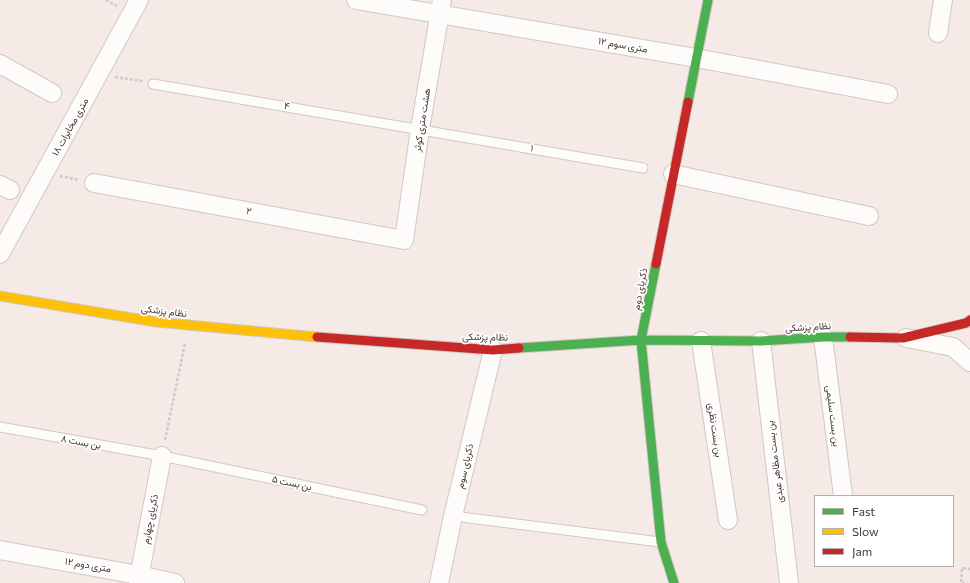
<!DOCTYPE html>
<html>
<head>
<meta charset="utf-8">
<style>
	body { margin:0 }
	#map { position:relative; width:970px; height:583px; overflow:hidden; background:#f5eae5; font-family:Commissioner,sans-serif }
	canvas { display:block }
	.legend { position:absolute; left:814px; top:495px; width:140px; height:72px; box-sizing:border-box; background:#fff; border:1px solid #b5afad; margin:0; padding:5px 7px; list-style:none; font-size:12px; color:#453833 }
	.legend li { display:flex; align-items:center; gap:8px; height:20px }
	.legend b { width:20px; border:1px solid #b5afad }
</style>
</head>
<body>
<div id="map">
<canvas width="970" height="583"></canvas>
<ul class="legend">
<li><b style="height:5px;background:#4caf50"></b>Fast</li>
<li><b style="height:5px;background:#ffc107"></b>Slow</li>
<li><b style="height:5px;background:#c62828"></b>Jam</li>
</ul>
</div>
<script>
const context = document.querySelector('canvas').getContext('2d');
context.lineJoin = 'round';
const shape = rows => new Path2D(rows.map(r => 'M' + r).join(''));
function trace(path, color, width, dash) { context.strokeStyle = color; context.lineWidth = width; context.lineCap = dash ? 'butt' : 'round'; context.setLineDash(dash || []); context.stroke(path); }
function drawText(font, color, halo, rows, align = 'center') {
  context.font = font + ' Commissioner,Vazirmatn,sans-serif'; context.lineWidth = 3.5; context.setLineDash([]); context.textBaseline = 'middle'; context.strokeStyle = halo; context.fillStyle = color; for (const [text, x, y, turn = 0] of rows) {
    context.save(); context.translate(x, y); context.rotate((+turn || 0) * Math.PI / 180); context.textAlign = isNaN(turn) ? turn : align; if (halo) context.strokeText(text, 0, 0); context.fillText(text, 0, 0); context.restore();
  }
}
const path = shape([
	[106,0,117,6],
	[115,77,142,81],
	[60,176,79,180],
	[165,440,185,343],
	[965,583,961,583,962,568,970,569]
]);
const lane = shape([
	[153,84,643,168],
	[0,427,162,456,422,510],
	[453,516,660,542]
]);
const street = shape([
	[356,0,696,58,888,94],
	[938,33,943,0],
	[0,64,52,93],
	[673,174,869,216],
	[94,183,404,240,420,129,442,0],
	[0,185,10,190],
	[0,254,139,0],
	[823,337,843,496],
	[906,338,953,347,970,362],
	[701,341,728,520],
	[761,341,789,583],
	[0,550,139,575,175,583],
	[138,583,162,456],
	[439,583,453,516,493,350]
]);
const fast = shape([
	[688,102,708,0],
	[656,264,641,340,661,542,674,583],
	[519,348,641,340,761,341,823,337,850,337]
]);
const slow = shape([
	[0,296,156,322,317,337]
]);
const jam = shape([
	[656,264,688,102],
	[317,337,493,350,519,348],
	[850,337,903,338,966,323,970,320]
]);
const streetNames = [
	["۱۲ متری سوم",623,45,10],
	["۴",287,106,10],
	["هشت متری کوثر",422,120,-81],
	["۱۸ متری مخابرات",70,127,-61],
	["۱",532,148,10],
	["۲",249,211,10],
	["ذکریای دوم",640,289,-79],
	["نظام پزشکی",164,311,7],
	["نظام پزشکی",808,327,-3],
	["نظام پزشکی",485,337,1],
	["بن بست سلیمی",833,416,83],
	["بن بست نظری",715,430,82],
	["بن بست ۸",81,442,10],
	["بن بست مظاهر عبدی",775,462,-97],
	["ذکریای سوم",465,466,-77],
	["بن بست ۵",292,483,12],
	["ذکریای چهارم",150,519,-79],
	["۱۲ متری دوم",88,565,10]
];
trace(lane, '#d2c7c3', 11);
trace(street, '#d2c7c3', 20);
trace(fast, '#d2c7c3', 11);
trace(slow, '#d2c7c3', 11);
trace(jam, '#d2c7c3', 11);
trace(path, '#cfc9c8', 2.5, [3, 2]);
trace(lane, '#fefcfb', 9);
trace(street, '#fefcfb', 18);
trace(fast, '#4caf50', 9);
trace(slow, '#ffc107', 9);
trace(jam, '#c62828', 9);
drawText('10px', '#453833', '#fff', streetNames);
</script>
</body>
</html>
